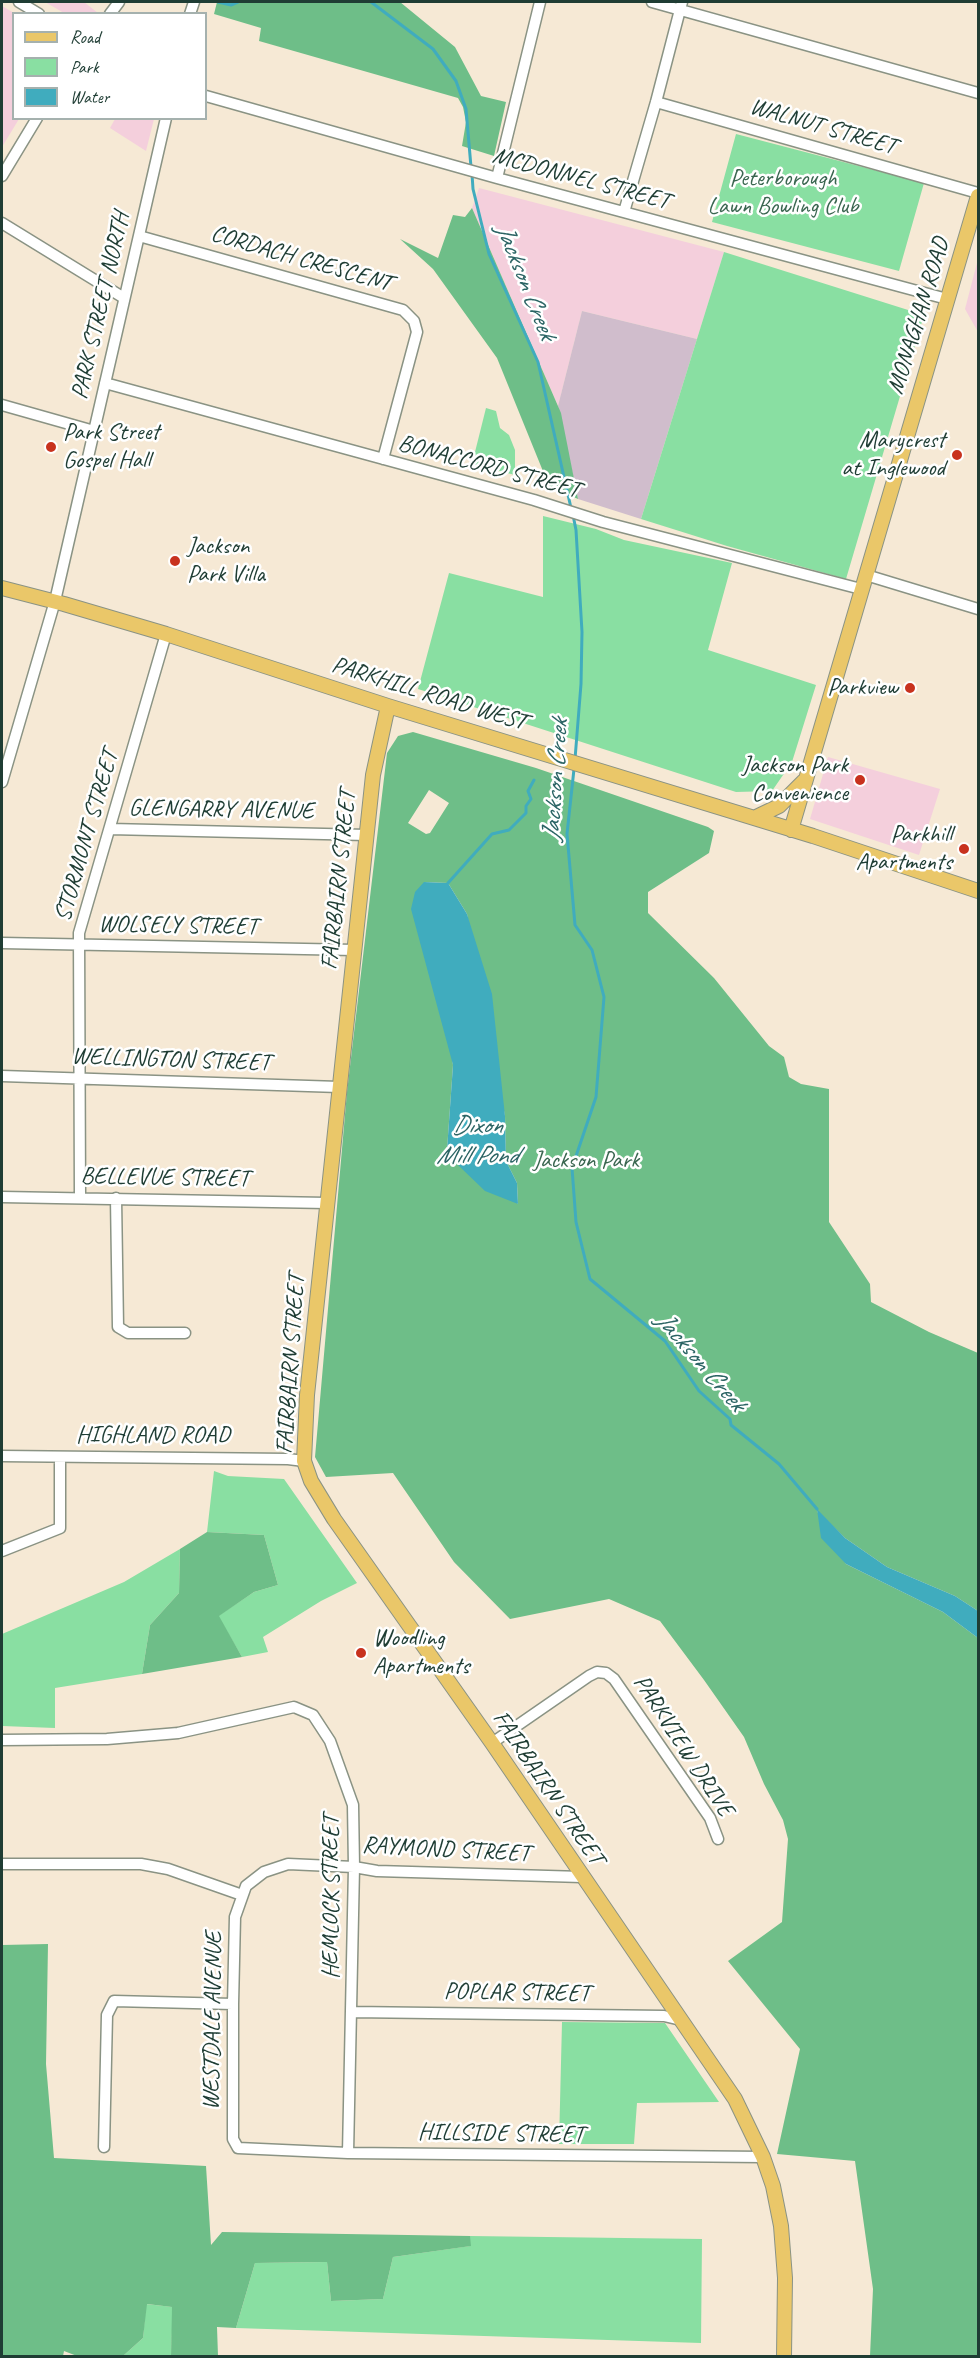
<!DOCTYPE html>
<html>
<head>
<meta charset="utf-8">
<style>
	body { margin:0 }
	#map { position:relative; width:980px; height:2358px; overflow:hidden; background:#f6e9d5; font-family:Caveat,sans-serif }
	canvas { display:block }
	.frame { position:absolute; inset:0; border:3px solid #1f3d34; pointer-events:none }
	.legend { position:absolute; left:12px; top:12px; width:195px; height:108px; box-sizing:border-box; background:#fff; border:2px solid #a5b1ae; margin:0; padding:8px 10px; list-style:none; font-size:18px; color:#1f3d34 }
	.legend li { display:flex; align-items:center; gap:12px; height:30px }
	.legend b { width:30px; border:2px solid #a5b1ae }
</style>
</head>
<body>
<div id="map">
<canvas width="980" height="2358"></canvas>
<div class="frame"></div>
<ul class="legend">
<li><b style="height:8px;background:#eac769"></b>Road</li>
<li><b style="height:16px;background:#89dfa2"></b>Park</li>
<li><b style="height:16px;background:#40acbe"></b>Water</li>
</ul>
</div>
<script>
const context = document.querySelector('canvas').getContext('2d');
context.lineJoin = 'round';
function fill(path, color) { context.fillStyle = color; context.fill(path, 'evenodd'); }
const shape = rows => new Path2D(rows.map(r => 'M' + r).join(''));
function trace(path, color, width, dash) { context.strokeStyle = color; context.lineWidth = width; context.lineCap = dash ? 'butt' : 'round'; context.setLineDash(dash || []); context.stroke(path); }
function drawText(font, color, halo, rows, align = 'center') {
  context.font = font + ' Caveat,sans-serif'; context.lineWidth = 5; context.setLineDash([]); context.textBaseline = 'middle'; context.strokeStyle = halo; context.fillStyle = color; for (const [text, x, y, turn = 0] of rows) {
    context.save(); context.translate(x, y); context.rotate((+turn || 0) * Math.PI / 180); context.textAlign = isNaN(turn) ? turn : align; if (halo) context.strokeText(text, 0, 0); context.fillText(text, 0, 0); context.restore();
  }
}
const built = shape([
	[45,2,84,2,98,13,64,13],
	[2,6,14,13,14,118,19,119,2,147],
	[115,119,154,119,146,151,110,128],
	[479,188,724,252,697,339,582,311,558,406,472,208],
	[978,259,978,332,965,309],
	[828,757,940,789,919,855,810,819]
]);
const industrial = shape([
	[582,311,697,339,641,519,578,499,558,406]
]);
const green = shape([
	[736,134,924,183,899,271,712,222],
	[724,252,924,315,846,579,727,546,641,519],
	[486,408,496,411,500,428,509,435,515,450,515,475,472,464],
	[543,516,596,529,624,540,732,563,708,650,816,685,792,762,772,791,736,792,418,689,449,573,543,597],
	[214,1471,228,1476,284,1479,357,1583,321,1601,263,1637,268,1652,242,1657,218,1616,254,1592,278,1585,264,1535,207,1532],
	[180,1549,179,1593,150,1625,142,1674,55,1688,55,1728,2,1726,2,1634,124,1582],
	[562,2022,665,2023,719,2102,637,2103,634,2144,559,2144],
	[470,2236,702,2239,701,2343,236,2328,255,2263,327,2262,331,2301,383,2299,393,2257,470,2246],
	[146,2304,173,2307,171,2356,123,2356,143,2338]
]);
const forest = shape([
	[217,2,400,2,455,47,481,96,506,102,494,156,462,146,466,122,463,107,458,98,259,41,261,28,214,14],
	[472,208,561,413,578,499,549,486,497,358,433,269,400,239,438,258,453,215,465,217],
	[413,732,536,768,708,827,714,831,709,853,648,892,648,913,714,978,769,1046,784,1057,789,1077,801,1084,829,1089,829,1222,870,1284,871,1302,929,1332,978,1353,978,1611,955,1596,887,1567,845,1538,817,1511,846,1564,943,1612,978,1638,978,2356,870,2356,873,2289,855,2161,777,2154,800,2049,728,1961,782,1922,788,1839,783,1820,764,1784,744,1737,704,1680,660,1621,609,1599,510,1619,454,1562,393,1473,326,1477,315,1457,347,1092,387,753,398,736],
	[429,790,449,803,430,833,426,834,408,823],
	[424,882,448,883,467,914,505,1116,506,1161,517,1183,518,1204,447,1150,453,1065],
	[207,1532,264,1535,278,1585,254,1592,219,1616,242,1657,142,1674,150,1625,179,1593,180,1549],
	[48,1944,46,2064,54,2158,206,2166,211,2245,222,2232,470,2236,471,2246,393,2257,383,2299,331,2301,327,2262,255,2263,236,2328,217,2327,218,2356,171,2356,172,2307,147,2304,143,2338,123,2356,77,2356,64,2351,63,2356,2,2356,2,1945]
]);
const water = shape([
	[424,882,448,883,467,914,492,994,505,1116,506,1161,517,1183,518,1204,485,1191,459,1166,447,1150,453,1065,411,909,415,892],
	[817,1509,845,1538,887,1567,955,1596,978,1611,978,1638,943,1612,846,1564,821,1538]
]);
const stream = shape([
	[218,2,231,5,238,2],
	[371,2,433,49,456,81,466,109,471,167],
	[472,174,473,189,489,254,538,362,571,508],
	[573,515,576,530,582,632,581,684,575,759],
	[574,769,567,834,575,925,592,950,604,997,596,1097,572,1168,576,1222,590,1279,665,1341,699,1391,730,1419,731,1425,779,1464,817,1509],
	[448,883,492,834,509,830,526,813,526,806,531,799,528,791,534,780]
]);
const minor = shape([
	[19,2,39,14],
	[652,2,978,93],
	[110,14,119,2],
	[190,14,194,2],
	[206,96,497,178,947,299],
	[656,102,978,193],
	[2,176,37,118],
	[497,178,540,2],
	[624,212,656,102,682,2],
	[2,223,124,298],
	[139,236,403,310,414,321,417,332,383,459],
	[105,383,534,500,603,522,861,589],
	[2,405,94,431],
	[866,575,978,609],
	[2,782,55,601,166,118],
	[110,829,367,835],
	[2,943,355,950],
	[2,1076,339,1087],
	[2,1197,327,1203],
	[80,1197,79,933,166,634],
	[116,1198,118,1327,128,1333,185,1333],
	[2,1456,288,1459,304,1461],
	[2,1551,60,1528,60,1457],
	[2,1740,107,1739,178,1733,294,1707,313,1715,330,1741,353,1805,354,1867,348,2153],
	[492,1743,589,1676,597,1672,606,1673,614,1679,710,1818,718,1839],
	[2,1864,141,1864,168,1869,242,1895],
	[582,1877,377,1871,354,1867,288,1864,264,1872,246,1886,235,1917,233,2004,233,2139,238,2148,348,2153,763,2157],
	[352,2012,664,2016,681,2020],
	[104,2147,107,2015,114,2001,233,2004]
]);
const major = shape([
	[2,588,64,604,166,634,388,706,813,836,978,891],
	[388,706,373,775,307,1395,304,1461,311,1481,334,1519,492,1743,735,2099,763,2157,773,2186,781,2226,785,2278,784,2356],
	[754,818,779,806,804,781],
	[791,830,978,196]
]);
const markers = [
	[51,447,6,"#c8321e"],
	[957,455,6,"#c8321e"],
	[175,561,6,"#c8321e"],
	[910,688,6,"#c8321e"],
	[860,780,6,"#c8321e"],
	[964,849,6,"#c8321e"],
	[361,1653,6,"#c8321e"]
];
const streetNames = [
	["WALNUT STREET",823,127,16],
	["MCDONNEL STREET",581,179,15],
	["CORDACH CRESCENT",301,259,16],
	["PARK STREET NORTH",101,306,-77],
	["MONAGHAN ROAD",919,316,-73],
	["BONACCORD STREET",489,467,15],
	["PARKHILL ROAD WEST",429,694,17],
	["GLENGARRY AVENUE",221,810,1],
	["STORMONT STREET",87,836,-74],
	["FAIRBAIRN STREET",339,880,-84],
	["WOLSELY STREET",178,926,1],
	["WELLINGTON STREET",171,1060,2],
	["BELLEVUE STREET",165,1178,1],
	["FAIRBAIRN STREET",291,1364,-86],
	["HIGHLAND ROAD",153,1436],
	["PARKVIEW DRIVE",683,1746,57],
	["FAIRBAIRN STREET",548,1788,56],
	["RAYMOND STREET",446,1850,3],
	["HEMLOCK STREET",332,1897,-90],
	["POPLAR STREET",517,1993,1],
	["WESTDALE AVENUE",213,2021,-89],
	["HILLSIDE STREET",501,2134,1]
];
const parkNames = [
	["Peterborough",783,179],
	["Lawn Bowling Club",783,207],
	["Jackson Park",586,1161]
];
const poiNames = [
	["Park Street",63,433,"left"],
	["Gospel Hall",63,461,"left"],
	["Marycrest",945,441],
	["at Inglewood",945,469],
	["Jackson",187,547,"left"],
	["Park Villa",187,575,"left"],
	["Parkview",898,688],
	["Jackson Park",848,766],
	["Convenience",848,794],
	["Parkhill",952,835],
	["Apartments",952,863],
	["Woodling",373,1639,"left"],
	["Apartments",373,1667,"left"]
];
const waterNames = [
	["Jackson Creek",525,282,68],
	["Jackson Creek",556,780,-86],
	["Dixon",477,1126],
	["Mill Pond",477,1156],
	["Jackson Creek",700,1362,49]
];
fill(built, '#f4cfdc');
fill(industrial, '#d0bdcc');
fill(green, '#89dfa2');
fill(forest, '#6ebe88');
fill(water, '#40acbe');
trace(stream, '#40acbe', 3);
trace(minor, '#8a9384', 13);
trace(major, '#8a9384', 16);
trace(minor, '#fff', 10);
trace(major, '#eac769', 14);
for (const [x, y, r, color] of markers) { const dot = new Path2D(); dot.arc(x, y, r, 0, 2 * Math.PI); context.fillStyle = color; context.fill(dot); trace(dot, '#fff', 2); }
drawText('24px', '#1f3d34', '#fff', streetNames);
drawText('24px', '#3a6650', '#fff', parkNames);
drawText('24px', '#1f3d34', '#fff', poiNames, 'right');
drawText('italic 26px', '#2b6464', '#fff', waterNames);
</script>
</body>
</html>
